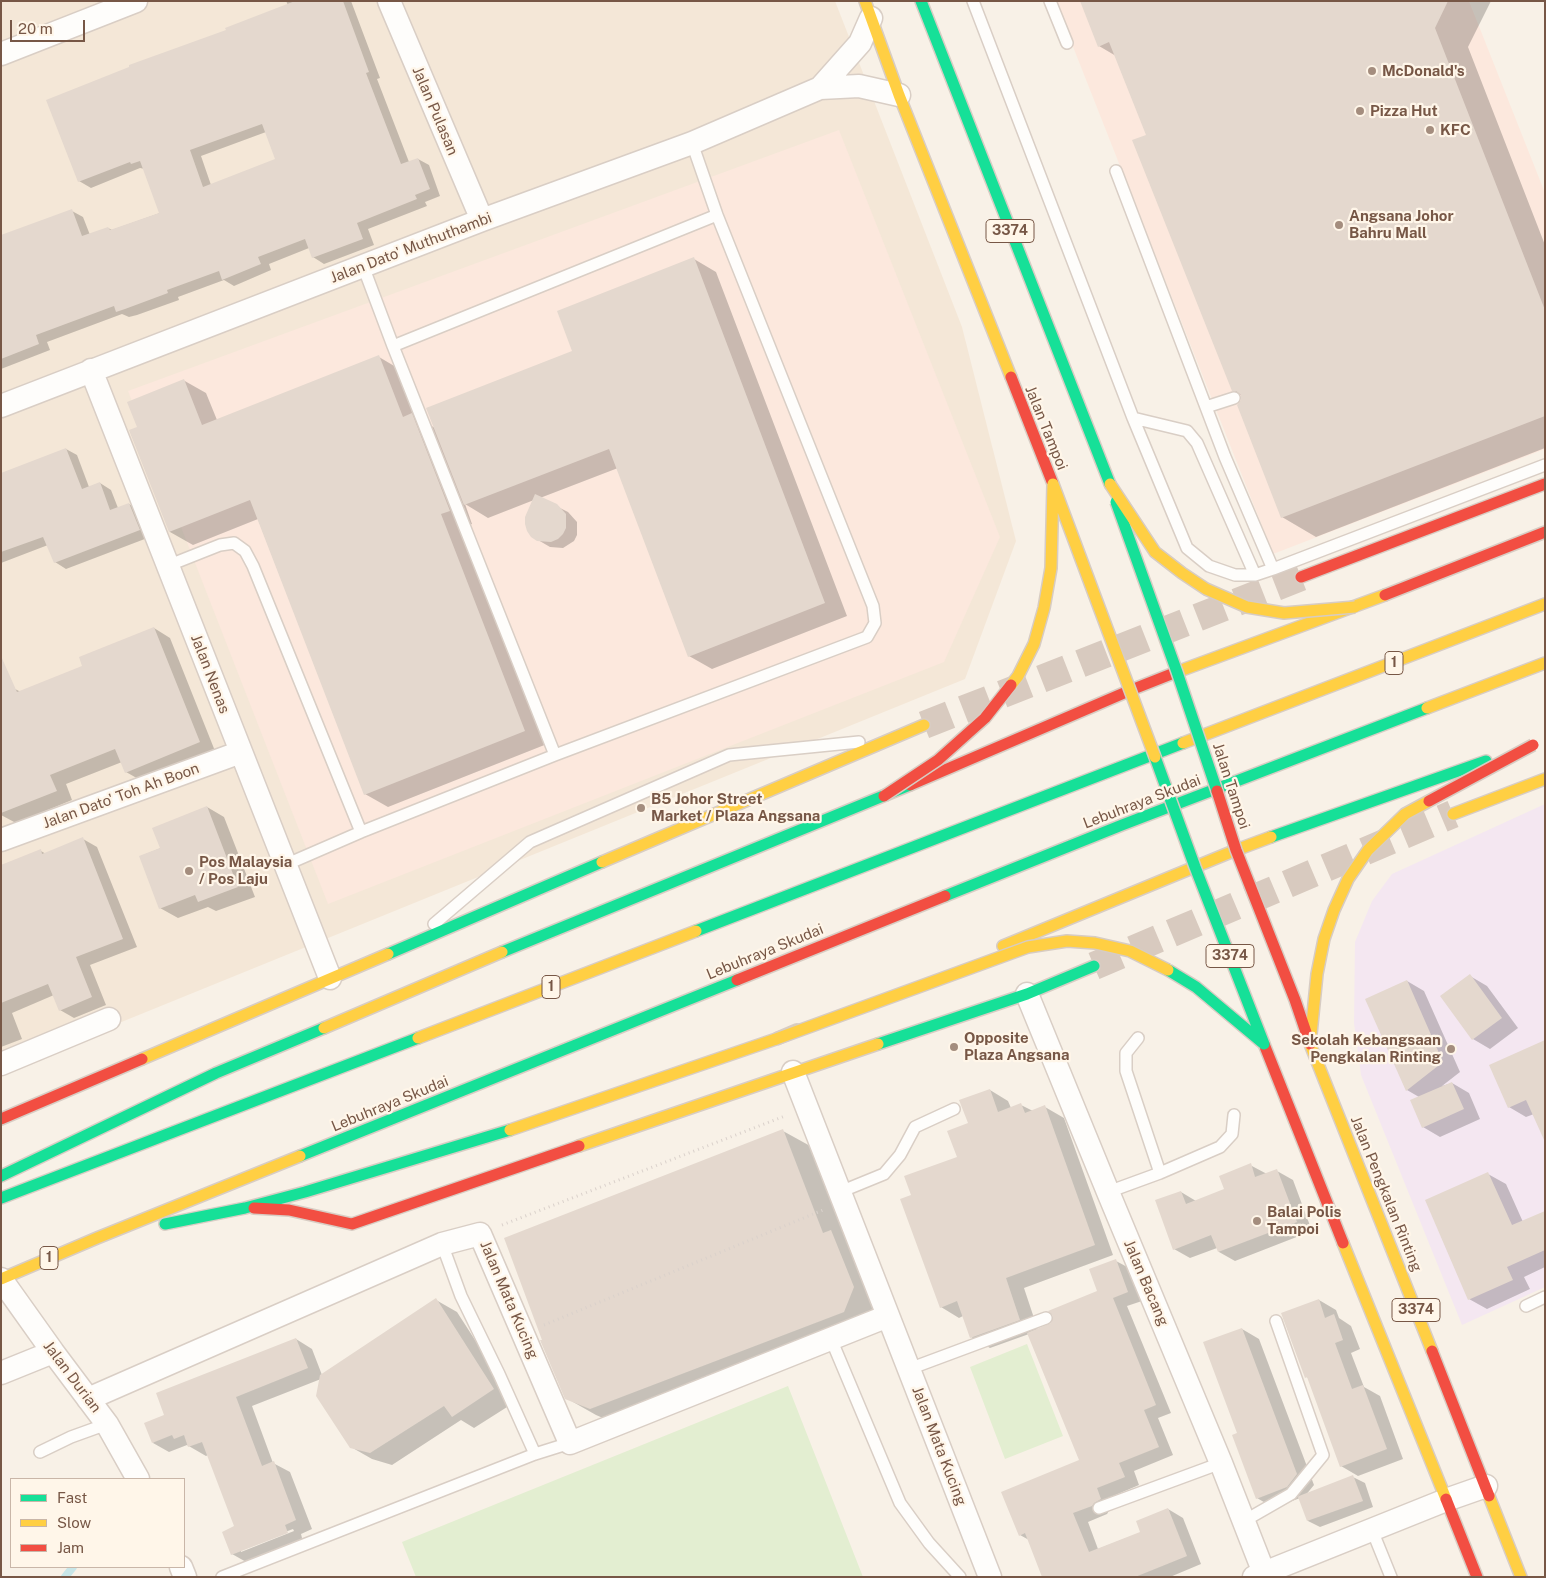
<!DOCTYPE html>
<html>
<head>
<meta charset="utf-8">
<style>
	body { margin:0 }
	#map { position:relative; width:1546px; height:1578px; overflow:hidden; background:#f8f1e7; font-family:"Public Sans",sans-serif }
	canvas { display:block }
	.frame { position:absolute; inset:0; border:2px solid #775746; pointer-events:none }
	.legend { position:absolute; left:10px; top:1478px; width:175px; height:90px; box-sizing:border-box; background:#fff6e9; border:1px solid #c9b6a8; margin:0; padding:6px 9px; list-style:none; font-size:15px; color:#775746 }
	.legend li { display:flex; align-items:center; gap:10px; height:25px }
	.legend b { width:25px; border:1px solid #c9b6a8 }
	.scale { position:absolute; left:10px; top:20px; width:75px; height:22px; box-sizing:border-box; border:2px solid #775746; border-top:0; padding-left:6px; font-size:15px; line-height:18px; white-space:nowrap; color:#775746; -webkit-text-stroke:4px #fff6e9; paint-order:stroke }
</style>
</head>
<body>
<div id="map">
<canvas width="1546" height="1578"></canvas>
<div class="frame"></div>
<ul class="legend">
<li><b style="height:6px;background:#16e098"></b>Fast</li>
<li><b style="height:6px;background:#ffcf43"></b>Slow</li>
<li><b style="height:6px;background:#f24e42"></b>Jam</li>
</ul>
<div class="scale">20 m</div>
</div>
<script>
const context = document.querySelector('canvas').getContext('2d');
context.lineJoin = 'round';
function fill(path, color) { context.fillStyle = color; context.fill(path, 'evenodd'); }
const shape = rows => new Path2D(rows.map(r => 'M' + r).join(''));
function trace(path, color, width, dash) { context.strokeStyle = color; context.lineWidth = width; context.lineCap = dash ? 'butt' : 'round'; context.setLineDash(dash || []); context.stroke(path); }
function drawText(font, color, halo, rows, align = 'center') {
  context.font = font + ' "Public Sans",sans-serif'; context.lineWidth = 4.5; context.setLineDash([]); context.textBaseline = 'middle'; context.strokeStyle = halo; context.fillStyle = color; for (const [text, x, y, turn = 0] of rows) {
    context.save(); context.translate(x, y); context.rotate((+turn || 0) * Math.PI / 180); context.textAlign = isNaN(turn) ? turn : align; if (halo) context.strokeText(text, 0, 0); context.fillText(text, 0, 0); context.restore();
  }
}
const residential = shape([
	[1,1,835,1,962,327,1016,541,965,679,1,1071]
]);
const commercial = shape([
	[1055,1,1469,1,1545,193,1545,449,1273,554],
	[839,130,1000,537,944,662,328,904,128,391]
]);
const education = shape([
	[1545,804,1545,1287,1462,1325,1361,1075,1354,1023,1355,942,1372,901,1392,874]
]);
const green = shape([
	[1027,1344,1063,1436,1005,1459,970,1367],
	[788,1386,863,1577,416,1577,402,1542]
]);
const shadow = shape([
	[286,1,351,1,380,78,377,79,409,162,418,159,429,165,440,196,425,202,427,206,368,229,374,245,324,264,313,257,309,248,269,264,271,270,234,286,224,280,178,297,179,300,137,315,129,317,122,314,47,342,50,350,1,369,1,242,72,211,83,217,90,235,108,228,112,230,160,213,145,169,140,168,91,188,79,181,227,31,288,5],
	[266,132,277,160,211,185,201,156],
	[1081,1,1491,1,1468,47,1545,245,1545,448,1316,537,1282,517,1242,400,1242,396,1233,390,1147,135,1116,56,1099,46],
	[694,259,716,272,847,616,712,669,689,656,618,468,540,498,568,512,577,522,577,535,574,541,563,548,550,547,538,540,534,500,488,518,465,504,472,524,463,527,547,744,388,807,365,794,258,519,193,545,170,532,130,431,139,428,183,380,206,393,217,420,379,357,401,370,421,420,435,428,574,352],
	[66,449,77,455,89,487,100,483,111,490,118,508,129,504,140,511,150,537,66,569,55,562,48,545,1,563,1,474],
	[154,628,170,638,215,751,142,781,126,772,122,762,66,784,72,800,16,823,1,815,1,695,15,689,21,692,84,667],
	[207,807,224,817,255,897,216,911,208,907,178,918,160,908,141,856,161,848],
	[83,839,97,847,137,947,90,965,106,1005,74,1018,60,1010,54,995,12,1013,22,1039,1,1047,1,864,4,866,41,851,46,854],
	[1470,976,1487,986,1518,1028,1490,1049,1473,1039,1442,997],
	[1407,981,1424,991,1460,1072,1442,1086,1452,1083,1469,1093,1480,1119,1440,1137,1423,1127,1419,1097,1407,1090],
	[1545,1041,1534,1114,1526,1117,1509,1107],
	[990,1090,1008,1101,1011,1108,1021,1105,1033,1111,1045,1107,1064,1118,1113,1255,1024,1288,1038,1330,1052,1324,1099,1292,1116,1261,1131,1269,1142,1301,1127,1306,1171,1413,1158,1418,1173,1455,1134,1471,1139,1485,1111,1497,1115,1508,1109,1511,1107,1514,1088,1522,1098,1549,1142,1532,1168,1509,1183,1518,1201,1564,1170,1577,1043,1577,1029,1540,1020,1535,1080,1461,1029,1334,990,1348,971,1337,963,1316,959,1318,941,1307,958,1157,970,1124],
	[783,1131,812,1147,883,1304,873,1329,619,1425,596,1415,566,1398,544,1340],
	[1250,1165,1267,1174,1277,1171,1293,1180,1312,1231,1235,1261,1219,1252,1217,1248,1190,1258,1174,1249,1181,1192,1196,1201,1225,1190],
	[1488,1174,1506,1184,1523,1222,1545,1212,1545,1267,1524,1277,1530,1289,1487,1309,1469,1299],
	[436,1300,457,1312,515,1402,474,1428,461,1420,392,1465,372,1459,351,1447,321,1379,252,1406,273,1463,290,1472,312,1529,301,1534,303,1542,248,1563,232,1554,236,1527,208,1455,206,1456,187,1445,169,1452,153,1443,166,1415,296,1339,312,1349,322,1375],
	[293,1529,294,1531,241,1552,241,1549],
	[1319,1300,1336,1310,1339,1318,1351,1326,1360,1349,1351,1353,1364,1387,1380,1396,1403,1459,1358,1476,1341,1466,1309,1378,1306,1377],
	[1242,1329,1259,1339,1314,1485,1305,1496,1353,1477,1365,1483,1373,1507,1320,1527,1308,1521,1300,1498,1274,1508,1257,1498,1239,1434]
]);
const stream = shape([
	[65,1577,73,1567]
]);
const building = shape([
	[295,1,343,1,369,72,366,73,401,164,418,158,430,189,415,195,417,199,357,223,363,239,312,258,305,239,258,257,261,264,222,280,219,271,167,290,168,293,125,309,116,312,114,306,36,335,39,344,1,359,1,235,72,209,82,236,108,227,110,230,159,213,140,161,131,164,130,162,78,182,46,100,129,67,129,65,226,30,225,28],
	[262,124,275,159,203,187,190,150],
	[1080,1,1448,1,1435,28,1545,310,1545,416,1281,518,1237,405,1241,400,1241,395,1236,391,1232,391,1132,140,1146,135,1109,42,1098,47],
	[694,257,825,603,688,657,609,449,464,505,426,408,572,351,557,311],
	[379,355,403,417,412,413,450,511,441,514,525,731,364,795,250,500,169,532,129,430,137,427,127,402,184,379,202,425],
	[66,448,82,489,100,482,110,510,129,503,140,530,54,563,43,537,1,552,1,473],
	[535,494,557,504,566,514,566,528,563,534,558,539,551,542,537,541,531,537,527,531,525,524,525,517],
	[154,627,200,742,125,773,115,749,50,775,57,791,1,813,1,656,17,692,82,666,79,657],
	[207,806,238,887,198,902,195,895,159,909,139,856,160,848,152,828],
	[83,837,123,939,76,957,92,997,59,1011,48,984,1,1003,1,865,41,849,42,854],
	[1470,974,1502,1018,1472,1040,1440,996],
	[1407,980,1443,1062,1406,1091,1365,999],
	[1545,1040,1545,1142,1526,1100,1508,1108,1489,1065],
	[1452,1082,1464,1109,1422,1128,1410,1100],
	[990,1089,998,1112,1021,1103,1025,1113,1045,1105,1095,1245,1006,1278,1020,1320,970,1338,957,1301,940,1308,900,1199,911,1195,904,1176,957,1157,947,1131,968,1123,959,1100],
	[783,1129,823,1233,831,1230,854,1287,844,1312,590,1409,565,1399,540,1340,542,1340,504,1238],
	[1251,1163,1255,1177,1277,1169,1297,1222,1218,1252,1211,1235,1173,1250,1155,1200,1181,1191,1186,1204,1224,1189,1219,1176],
	[1488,1172,1512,1225,1545,1211,1545,1250,1507,1267,1513,1280,1468,1300,1425,1200],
	[1116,1259,1128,1292,1113,1298,1156,1405,1144,1410,1159,1447,1119,1463,1125,1477,1097,1488,1101,1499,1094,1503,1092,1506,1073,1513,1089,1552,1140,1532,1136,1521,1168,1508,1187,1556,1135,1577,1042,1577,1025,1533,1019,1536,1001,1492,1079,1460,1027,1333,1051,1323,1053,1316,1048,1311,1097,1291,1089,1269],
	[436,1298,494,1389,452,1417,444,1406,370,1453,350,1448,316,1396,320,1375],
	[1319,1299,1325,1318,1334,1314,1343,1340,1335,1343,1352,1389,1363,1385,1387,1449,1340,1467,1307,1377,1305,1378,1281,1313],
	[1242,1328,1297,1474,1287,1487,1256,1499,1232,1435,1237,1433,1203,1342],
	[296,1338,308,1368,236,1397,262,1466,274,1461,296,1520,285,1525,288,1533,231,1555,222,1532,234,1526,202,1442,188,1447,184,1435,174,1439,172,1435,152,1443,144,1423,164,1415,156,1393],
	[1353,1475,1363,1501,1307,1521,1298,1497,1299,1496]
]);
const secondaryTunnel = shape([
	[924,725,1301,577],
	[1094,966,1453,814]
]);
const path = shape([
	[502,1225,785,1116],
	[544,1325,823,1210]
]);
const lane = shape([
	[973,1,1133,418,1187,548,1209,566,1235,575,1255,575,1273,569,1545,465],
	[1050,1,1067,43],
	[1116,171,1225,457,1273,569],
	[363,266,393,346,717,215],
	[393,346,555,755],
	[1206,407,1234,398],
	[1133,418,1187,431,1197,443,1255,575],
	[167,566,220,545,234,543,245,551,253,566,361,832],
	[285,865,361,832,555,755,867,637,875,623,873,606,717,215,692,143],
	[434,924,530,842,729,755,859,742],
	[1138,1038,1126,1053,1126,1071,1160,1173],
	[840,1192,884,1174,900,1155,915,1127,954,1109],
	[1108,1192,1160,1173,1220,1147,1232,1134,1234,1115],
	[442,1244,461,1296,499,1374,535,1454],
	[1526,1306,1545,1297],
	[831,1339,900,1503,929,1543,960,1577],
	[909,1369,1046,1318],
	[40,1452,71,1437,107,1424],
	[1099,1508,1221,1463],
	[1244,1521,1291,1494,1323,1455,1276,1321],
	[1372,1530,1391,1577],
	[222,1577,535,1454,570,1443]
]);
const street = shape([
	[389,1,482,220],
	[1,54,136,1],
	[820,88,860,43,871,18],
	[91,370,330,978],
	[1,406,482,220,692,143,820,88,859,86,899,95],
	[1,840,241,752],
	[1027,994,1108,1192,1221,1463,1264,1573],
	[1,1064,109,1019],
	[793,1072,990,1577],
	[1,1279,53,1352,107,1424,138,1479],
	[1,1373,53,1352],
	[88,1399,442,1244,480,1234,570,1443,888,1316],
	[181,1567,185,1577],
	[1254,1577,1446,1500,1486,1486]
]);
const fast = shape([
	[921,1,1110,484],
	[1271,837,1486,761],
	[945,896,1122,825,1427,708],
	[696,931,1183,743],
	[502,952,910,785],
	[388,954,602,862],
	[878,1044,1027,994,1094,966],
	[300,1156,737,980],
	[1,1176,216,1073,324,1028],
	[1,1198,418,1038],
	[165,1224,245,1208,305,1192,510,1130]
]);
const slow = shape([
	[865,1,899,95,1011,377],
	[1174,673,1385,595],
	[1427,708,1545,663],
	[1183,743,1545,604],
	[1453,814,1545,779],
	[602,862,924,725],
	[1003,946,1236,850,1271,837],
	[324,1028,502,952],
	[418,1038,696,931],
	[1310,1044,1432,1351],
	[142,1059,388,954],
	[510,1130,776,1039,797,1030],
	[579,1146,878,1044],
	[1343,1243,1446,1499],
	[1,1279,97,1238,300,1156],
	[1489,1496,1521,1577]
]);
const jam = shape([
	[1011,377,1053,484],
	[1301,577,1545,484],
	[1385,595,1545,532],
	[910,785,1131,690,1174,673],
	[737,980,945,896],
	[1264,1044,1343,1243],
	[1,1119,142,1059],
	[254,1208,289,1210,352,1224,579,1146],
	[1432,1351,1489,1496],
	[1446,1499,1477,1577]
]);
const fastBridge = shape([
	[1116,502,1177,672,1217,791],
	[1155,757,1195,867,1264,1044],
	[1168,970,1196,987,1264,1044]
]);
const slowBridge = shape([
	[1053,484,1155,757],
	[1110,484,1155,552,1182,573,1206,589,1247,607,1284,613,1355,607],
	[1011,685,1018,676,1034,644,1044,608,1051,568,1053,484],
	[776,1039,1028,947,1067,941,1095,943,1130,951,1168,970],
	[1310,1044,1317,974,1324,939,1334,910,1348,879,1368,850,1405,814,1429,801]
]);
const jamBridge = shape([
	[1217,791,1236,850,1295,1000,1310,1044],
	[884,796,938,760,985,718,1011,685],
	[1429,801,1533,745]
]);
const markers = [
	[1372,71,5,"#a48d7e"],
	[1360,111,5,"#a48d7e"],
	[1430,130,5,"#a48d7e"],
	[1339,225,5,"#a48d7e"],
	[641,808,5,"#a48d7e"],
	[189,871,5,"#a48d7e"],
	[954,1047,5,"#a48d7e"],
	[1451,1049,5,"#a48d7e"],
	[1257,1221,5,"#a48d7e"]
];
const shields = [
	[1010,231,48],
	[1394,663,18],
	[1230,956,48],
	[551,987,18],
	[49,1258,18],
	[1416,1310,48]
];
const shieldNames = [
	["3374",1010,231],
	["1",1394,663],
	["3374",1230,956],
	["1",551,987],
	["1",49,1258],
	["3374",1416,1310]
];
const poiNames = [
	["McDonald's",1382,71],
	["Pizza Hut",1370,111],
	["KFC",1440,130],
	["Angsana Johor",1349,216],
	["Bahru Mall",1349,233],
	["B5 Johor Street",651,799],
	["Market / Plaza Angsana",651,816],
	["Pos Malaysia",199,862],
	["/ Pos Laju",199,879],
	["Opposite",964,1038],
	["Plaza Angsana",964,1055],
	["Sekolah Kebangsaan",1441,1040,"right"],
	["Pengkalan Rinting",1441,1057,"right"],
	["Balai Polis",1267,1212],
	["Tampoi",1267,1229]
];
const streetNames = [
	["Jalan Pulasan",435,111,67],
	["Jalan Dato' Muthuthambi",411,248,-21],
	["Jalan Tampoi",1046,428,68],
	["Jalan Nenas",210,674,69],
	["Jalan Tampoi",1231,786,72],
	["Jalan Dato' Toh Ah Boon",121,796,-20],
	["Lebuhraya Skudai",1142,802,-21],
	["Lebuhraya Skudai",765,952,-22],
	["Lebuhraya Skudai",390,1104,-22],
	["Jalan Pengkalan Rinting",1386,1194,68],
	["Jalan Bacang",1146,1283,67],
	["Jalan Mata Kucing",509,1300,67],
	["Jalan Durian",72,1377,53],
	["Jalan Mata Kucing",939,1446,69]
];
fill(residential, '#f4e7d7');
fill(commercial, '#fce8dd');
fill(education, '#f4e7f1');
fill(green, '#e3eed1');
fill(shadow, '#0003');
trace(stream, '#c8e6e8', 8);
fill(building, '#e4d8ce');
trace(secondaryTunnel, '#d8cabf', 28, [28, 14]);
trace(lane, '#d9cec5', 14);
trace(street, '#d9cec5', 25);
trace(fast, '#d8cdc4', 14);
trace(slow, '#d8cdc4', 14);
trace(jam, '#d8cdc4', 14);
trace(path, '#dad1cb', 3, [1, 4]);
trace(lane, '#fefdfb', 11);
trace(street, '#fefdfb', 22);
trace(fast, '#16e098', 11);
trace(slow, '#ffcf43', 11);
trace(jam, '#f24e42', 11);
trace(fastBridge, '#d7ccc3', 14, []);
trace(slowBridge, '#d7ccc3', 14, []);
trace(jamBridge, '#d7ccc3', 14, []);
trace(fastBridge, '#16e098', 11);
trace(slowBridge, '#ffcf43', 11);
trace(jamBridge, '#f24e42', 11);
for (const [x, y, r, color] of markers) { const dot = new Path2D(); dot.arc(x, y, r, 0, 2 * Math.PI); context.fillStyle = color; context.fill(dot); trace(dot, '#fff6e9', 2); }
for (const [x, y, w] of shields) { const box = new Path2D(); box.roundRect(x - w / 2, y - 11.5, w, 23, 4); context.fillStyle = '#fff6e9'; context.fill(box); trace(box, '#775746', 1); }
drawText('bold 14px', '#775746', null, shieldNames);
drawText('bold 15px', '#775746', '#fff6e9', poiNames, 'left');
drawText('15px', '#775746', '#fff6e9', streetNames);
</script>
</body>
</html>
